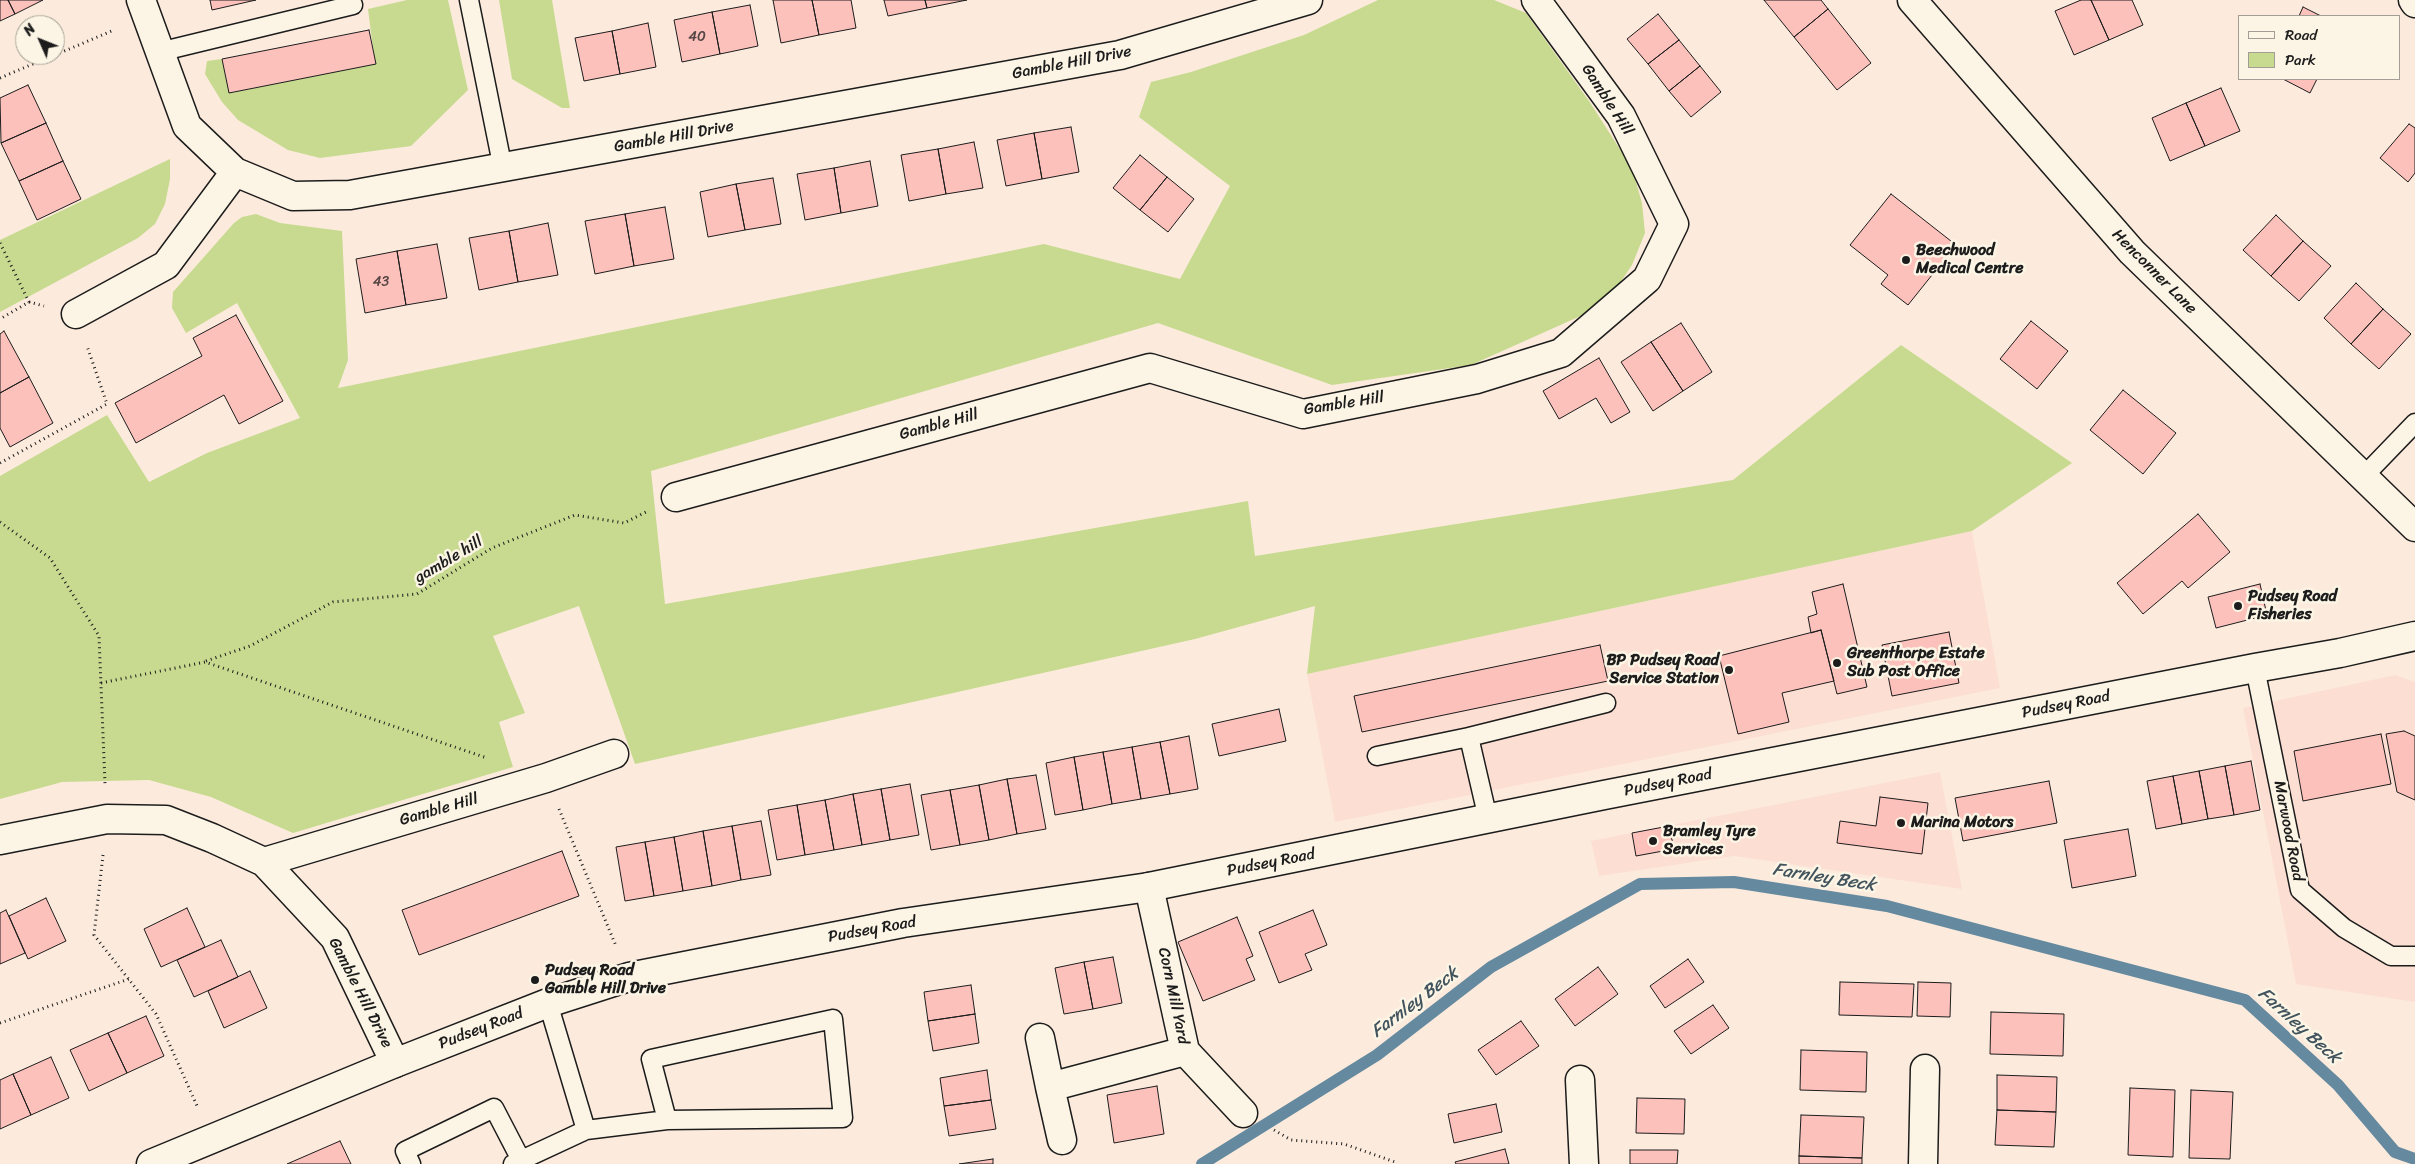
<!DOCTYPE html>
<html>
<head>
<meta charset="utf-8">
<style>
	body { margin:0 }
	#map { position:relative; width:2415px; height:1164px; overflow:hidden; background:#fcebdd; font-family:Sriracha,sans-serif }
	canvas { display:block }
	.legend { position:absolute; left:2238px; top:15px; width:162px; height:65px; box-sizing:border-box; background:#fcf5e5; border:1px solid #a29e95; margin:0; padding:6px 9px; list-style:none; font-size:15px; color:#1c1c1c }
	.legend li { display:flex; align-items:center; gap:10px; height:25px }
	.legend b { width:25px; border:1px solid #a29e95 }
	.north { position:absolute; left:15px; top:15px; width:50px; height:50px; box-sizing:border-box; background:#fcf5e5; border:1px solid #a29e95; border-radius:50%; rotate:314deg; font-size:14px; font-weight:700; line-height:20px; text-align:center; color:#1c1c1c }
	.north::after { content:''; display:block; margin:auto; width:18px; height:22px; background:#1c1c1c; clip-path:polygon(50% 0,100% 100%,50% 72%,0 100%) }
</style>
</head>
<body>
<div id="map">
<canvas width="2415" height="1164"></canvas>
<ul class="legend">
<li><b style="height:6px;background:#fcf5e5"></b>Road</li>
<li><b style="height:14px;background:#c7da8f"></b>Park</li>
</ul>
<div class="north">N</div>
</div>
<script>
const context = document.querySelector('canvas').getContext('2d');
context.lineJoin = 'round';
function fill(path, color) { context.fillStyle = color; context.fill(path, 'evenodd'); }
const shape = rows => new Path2D(rows.map(r => 'M' + r).join(''));
function trace(path, color, width, dash) { context.strokeStyle = color; context.lineWidth = width; context.lineCap = dash ? 'butt' : 'round'; context.setLineDash(dash || []); context.stroke(path); }
function drawText(font, color, halo, rows, align = 'center') {
  context.font = font + ' Sriracha,sans-serif'; context.lineWidth = 5; context.setLineDash([]); context.textBaseline = 'middle'; context.strokeStyle = halo; context.fillStyle = color; for (const [text, x, y, turn = 0] of rows) {
    context.save(); context.translate(x, y); context.rotate((+turn || 0) * Math.PI / 180); context.textAlign = isNaN(turn) ? turn : align; if (halo) context.strokeText(text, 0, 0); context.fillText(text, 0, 0); context.restore();
  }
}
const built = shape([
	[1972,531,2000,688,1335,822,1307,674],
	[2395,675,2415,682,2415,1002,2296,984,2243,708],
	[1940,772,1962,889,1734,856,1599,876,1591,841]
]);
const green = shape([
	[407,0,448,0,468,90,411,146,320,158,288,150,238,120,222,102,205,74,207,61,222,59,230,93,375,64,368,9],
	[499,0,552,0,570,108,562,108,512,79],
	[1378,0,1494,0,1526,13,1589,101,1632,168,1642,203,1645,233,1632,265,1616,289,1585,314,1471,365,1332,385,1158,323,651,471,665,604,1248,501,1255,556,1733,480,1901,345,2072,463,1972,531,1307,674,1315,606,1195,639,635,764,579,606,493,636,525,713,499,722,513,767,293,833,211,797,149,780,62,782,0,799,0,476,107,415,149,482,207,453,300,418,237,303,186,333,172,308,173,292,234,223,242,217,256,214,280,223,342,231,348,360,338,388,1044,244,1180,279,1230,186,1139,117,1151,82,1191,72,1304,35],
	[170,159,170,179,165,204,155,224,138,238,0,312,0,240]
]);
const stream = shape([
	[1202,1164,1377,1055,1491,967,1640,884,1734,882,1887,906,2245,1000,2338,1085,2395,1152,2415,1159]
]);
const building = shape([
	[0,0,8,0,15,14,0,21,0,0],
	[8,0,43,0,15,14,8,0],
	[210,0,256,0,212,10,210,0],
	[773,0,812,0,819,35,781,43,773,0],
	[812,0,851,0,856,28,819,35,812,0],
	[884,0,925,0,927,8,888,16,884,0],
	[925,0,967,0,927,8,925,0],
	[1764,0,1821,0,1828,9,1794,37,1764,0],
	[2081,0,2091,0,2109,40,2074,55,2055,11,2081,0],
	[2091,0,2132,0,2143,25,2109,40,2091,0],
	[750,5,758,46,720,54,712,12,750,5],
	[2303,7,2321,16,2299,16,2303,7],
	[1828,9,1871,63,1837,90,1794,37,1828,9],
	[712,12,720,54,682,62,674,20,712,12],
	[1658,14,1679,40,1648,64,1627,39,1658,14],
	[648,23,656,67,620,74,612,31,648,23],
	[369,30,376,64,229,93,222,59,369,30],
	[612,31,620,74,584,81,575,38,612,31],
	[1679,40,1700,66,1669,91,1648,64,1679,40],
	[1700,66,1721,92,1691,117,1669,91,1700,66],
	[2283,79,2317,79,2310,93,2283,79],
	[28,85,46,123,1,143,0,98,28,85],
	[2221,88,2240,131,2205,146,2186,103,2221,88],
	[2186,103,2205,146,2170,161,2152,118,2186,103],
	[46,123,63,161,19,181,1,143,46,123],
	[2409,124,2415,128,2415,173,2408,182,2380,158,2409,124],
	[1071,127,1079,172,1042,179,1034,133,1071,127],
	[1034,133,1042,179,1006,186,997,140,1034,133],
	[974,142,983,188,946,194,938,149,974,142],
	[938,149,946,194,909,201,901,155,938,149],
	[1140,155,1167,177,1140,210,1113,188,1140,155],
	[63,161,81,199,37,220,19,181,63,161],
	[870,161,878,206,841,213,834,168,870,161],
	[834,168,841,213,805,220,797,174,834,168],
	[1167,177,1194,199,1168,232,1140,210,1167,177],
	[773,178,781,224,745,230,736,184,773,178],
	[736,184,745,230,708,237,700,192,736,184],
	[1891,194,1956,245,1908,305,1881,284,1888,275,1850,245,1891,194],
	[665,207,674,259,634,266,625,214,665,207],
	[625,214,634,266,595,274,585,221,625,214],
	[2276,215,2303,241,2271,276,2243,250,2276,215],
	[548,223,558,275,518,282,509,231,548,223],
	[509,231,518,282,479,290,469,238,509,231],
	[2303,241,2331,266,2299,301,2271,276,2303,241],
	[437,244,447,298,406,305,397,251,437,244],
	[397,251,406,305,365,313,356,259,397,251],
	[2356,283,2383,309,2351,344,2324,318,2356,283],
	[2383,309,2411,334,2379,369,2351,344,2383,309],
	[236,315,283,401,239,424,224,395,136,443,115,403,202,356,193,338,236,315],
	[2031,321,2068,351,2037,389,2000,359,2031,321],
	[1681,323,1712,372,1683,391,1651,342,1681,323],
	[4,331,29,377,0,393,0,334,4,331],
	[1651,342,1683,391,1653,411,1621,362,1651,342],
	[1599,358,1630,412,1611,423,1596,398,1559,419,1543,391,1599,358],
	[29,377,53,423,10,447,0,428,0,393,29,377],
	[2123,390,2176,433,2143,474,2090,430,2123,390],
	[2198,514,2230,552,2188,588,2182,581,2143,614,2117,583,2198,514],
	[1843,584,1867,687,1837,694,1821,630,1811,633,1808,617,1817,614,1812,592,1843,584],
	[2260,584,2267,615,2216,628,2208,597,2260,584],
	[1821,630,1834,681,1782,693,1789,722,1738,734,1719,656,1821,630],
	[1949,632,1959,683,1892,696,1882,645,1949,632],
	[1600,645,1608,681,1362,732,1354,696,1600,645],
	[1279,709,1286,741,1219,756,1212,724,1279,709],
	[2404,731,2415,736,2415,800,2397,792,2386,734,2404,731],
	[2381,734,2391,784,2303,801,2294,751,2381,734],
	[1189,736,1198,789,1170,794,1160,742,1189,736],
	[1160,742,1170,794,1141,799,1132,747,1160,742],
	[1132,747,1141,799,1112,804,1103,752,1132,747],
	[1103,752,1112,804,1083,810,1074,757,1103,752],
	[1074,757,1083,810,1055,815,1046,763,1074,757],
	[2251,761,2260,810,2234,815,2225,766,2251,761],
	[2225,766,2234,815,2208,819,2199,771,2225,766],
	[2199,771,2208,819,2182,824,2173,776,2199,771],
	[1036,775,1046,829,1017,834,1007,779,1036,775],
	[2173,776,2182,824,2156,829,2147,781,2173,776],
	[1007,779,1017,834,989,840,979,785,1007,779],
	[2049,781,2057,823,1963,841,1955,798,2049,781],
	[910,784,919,835,890,840,881,789,910,784],
	[979,785,989,840,960,845,950,790,979,785],
	[881,789,890,840,862,845,853,794,881,789],
	[950,790,960,845,931,850,921,795,950,790],
	[853,794,862,845,834,850,825,800,853,794],
	[1880,797,1928,803,1922,854,1837,843,1840,821,1876,826,1880,797],
	[825,800,834,850,805,855,797,805,825,800],
	[797,805,805,855,777,860,768,810,797,805],
	[761,821,771,875,741,880,732,826,761,821],
	[732,826,741,880,712,886,703,831,732,826],
	[1669,826,1674,849,1636,856,1632,833,1669,826],
	[2128,829,2136,876,2072,888,2064,840,2128,829],
	[703,831,712,886,683,891,674,837,703,831],
	[674,837,683,891,654,896,645,842,674,837],
	[645,842,654,896,625,901,616,847,645,842],
	[562,851,579,896,419,955,402,910,562,851],
	[46,898,66,941,28,959,9,916,46,898],
	[187,908,205,947,161,967,144,929,187,908],
	[6,910,25,953,0,964,0,913,6,910],
	[1313,910,1327,945,1305,954,1312,970,1279,983,1259,932,1313,910],
	[1237,917,1253,956,1246,959,1255,980,1203,1001,1178,942,1237,917],
	[221,940,238,977,194,997,177,960,221,940],
	[1113,957,1122,1003,1093,1009,1084,962,1113,957],
	[1688,959,1704,982,1665,1008,1650,986,1688,959],
	[1084,962,1093,1009,1064,1014,1055,968,1084,962],
	[1598,967,1618,994,1575,1026,1555,999,1598,967],
	[250,971,267,1008,224,1028,208,991,250,971],
	[1840,982,1914,984,1912,1017,1839,1015,1840,982],
	[1918,982,1951,983,1950,1017,1917,1016,1918,982],
	[971,985,975,1014,928,1021,924,992,971,985],
	[1713,1005,1729,1028,1691,1054,1674,1031,1713,1005],
	[1991,1012,2064,1014,2063,1056,1990,1054,1991,1012],
	[975,1014,979,1043,933,1051,928,1021,975,1014],
	[146,1016,164,1056,127,1073,108,1033,146,1016],
	[1521,1021,1539,1046,1496,1075,1478,1050,1521,1021],
	[108,1033,127,1073,89,1091,70,1050,108,1033],
	[1801,1050,1867,1052,1866,1092,1800,1090,1801,1050],
	[51,1057,69,1098,31,1115,13,1074,51,1057],
	[987,1070,991,1100,944,1106,940,1078,987,1070],
	[13,1074,31,1115,0,1129,0,1080,13,1074],
	[1997,1075,2057,1077,2056,1112,1997,1110,1997,1075],
	[1157,1086,1164,1134,1114,1143,1107,1095,1157,1086],
	[2130,1088,2175,1090,2173,1157,2128,1155,2130,1088],
	[2191,1090,2233,1092,2230,1159,2189,1158,2191,1090],
	[1637,1098,1685,1099,1684,1134,1636,1133,1637,1098],
	[991,1100,996,1129,949,1136,944,1106,991,1100],
	[1496,1104,1502,1132,1454,1143,1448,1114,1496,1104],
	[1997,1110,2056,1112,2054,1147,1995,1145,1997,1110],
	[1801,1115,1864,1117,1862,1158,1799,1156,1801,1115],
	[340,1141,351,1164,287,1164,340,1141],
	[1505,1149,1509,1164,1456,1164,1455,1162,1505,1149],
	[1630,1150,1678,1150,1677,1164,1630,1164,1630,1150],
	[1799,1156,1862,1158,1862,1164,1799,1164,1799,1156],
	[993,1159,993,1164,959,1164,993,1159]
]);
const path = shape([
	[55,55,114,30],
	[0,78,54,55],
	[0,243,29,302,0,319],
	[29,302,44,306],
	[0,463,107,404,87,346],
	[0,522,50,558,99,636,105,784],
	[206,661,250,646,333,602,417,594,492,548,575,515,624,523,646,512],
	[101,683,205,662,487,758],
	[559,809,616,946],
	[103,855,94,935,156,1014,198,1108],
	[0,1023,129,979],
	[1274,1130,1291,1140,1344,1144,1395,1162,1395,1164]
]);
const lane = shape([
	[469,0,503,169],
	[159,52,353,5],
	[2363,477,2415,423],
	[2255,668,2300,890,2344,928,2391,956,2415,956],
	[1469,737,1606,703],
	[1377,756,1469,737,1488,819],
	[548,1003,586,1130],
	[411,1164,405,1151,494,1108,521,1160],
	[513,1164,586,1130,667,1120,843,1118,833,1019,651,1059,667,1120]
]);
const street = shape([
	[141,0,187,126,235,172,293,196,350,195,1120,55,1308,0],
	[2413,0,2415,3],
	[76,314,166,265,235,172],
	[676,497,1150,368,1303,414,1477,379,1561,353,1647,279,1674,224,1621,116,1536,0],
	[0,840,107,819,166,820,212,838,264,862,335,938,395,1063],
	[264,862,546,778,614,754],
	[1149,887,1185,1051,1243,1113],
	[1040,1038,1050,1087,1185,1051],
	[1580,1080,1584,1164],
	[1050,1087,1062,1140],
	[1923,1164,1925,1069]
]);
const secondary = shape([
	[1912,0,2132,252,2415,527],
	[151,1164,395,1063,548,1003,629,977,903,923,1149,887,1604,795,2255,668,2340,653,2415,636]
]);
const markers = [
	[1906,260,5,"#1c1c1c"],
	[2238,606,5,"#1c1c1c"],
	[1837,663,5,"#1c1c1c"],
	[1729,670,5,"#1c1c1c"],
	[1901,823,5,"#1c1c1c"],
	[1653,841,5,"#1c1c1c"],
	[535,980,5,"#1c1c1c"]
];
const numberNames = [
	["40",697,37],
	["43",381,282]
];
const streetNames = [
	["Gamble Hill Drive",1072,63,-11],
	["Gamble Hill",1607,100,57],
	["Gamble Hill Drive",674,137,-10],
	["Henconner Lane",2154,272,45],
	["Gamble Hill",1344,404,-9],
	["Gamble Hill",939,425,-15],
	["gamble hill",449,560,-31],
	["Pudsey Road",2066,705,-11],
	["Pudsey Road",1668,783,-11],
	["Gamble Hill",439,810,-16],
	["Marwood Road",2288,831,79],
	["Pudsey Road",1271,863,-11],
	["Pudsey Road",872,930,-10],
	["Gamble Hill Drive",360,993,63],
	["Corn Mill Yard",1173,996,78],
	["Pudsey Road",481,1029,-21]
];
const poiNames = [
	["Beechwood",1916,251],
	["Medical Centre",1916,269],
	["Pudsey Road",2248,597],
	["Fisheries",2248,615],
	["Greenthorpe Estate",1847,654],
	["Sub Post Office",1847,672],
	["BP Pudsey Road",1719,661,"right"],
	["Service Station",1719,679,"right"],
	["Marina Motors",1911,823],
	["Bramley Tyre",1663,832],
	["Services",1663,850],
	["Pudsey Road",545,971],
	["Gamble Hill Drive",545,989]
];
const waterNames = [
	["Farnley Beck",1824,878,9],
	["Farnley Beck",1415,1003,-37],
	["Farnley Beck",2299,1026,42]
];
fill(built, '#fcded3');
fill(green, '#c7da8f');
trace(stream, '#658a9f', 12);
fill(building, '#fdc1bc');
trace(building, '#1c1c1c', 1);
trace(lane, '#1c1c1c', 21);
trace(street, '#1c1c1c', 31);
trace(secondary, '#1c1c1c', 31);
trace(path, '#1c1c1c', 3, [1, 4]);
trace(lane, '#fcf5e5', 18);
trace(street, '#fcf5e5', 28);
trace(secondary, '#fcf5e5', 28);
for (const [x, y, r, color] of markers) { const dot = new Path2D(); dot.arc(x, y, r, 0, 2 * Math.PI); context.fillStyle = color; context.fill(dot); trace(dot, '#fcf5e5', 2); }
drawText('14px', '#544544', null, numberNames);
drawText('16px', '#1c1c1c', '#fcf5e5', streetNames);
drawText('bold 16px', '#1c1c1c', '#fcf5e5', poiNames, 'left');
drawText('italic 18px', '#41535d', '#fcf5e5', waterNames);
</script>
</body>
</html>
